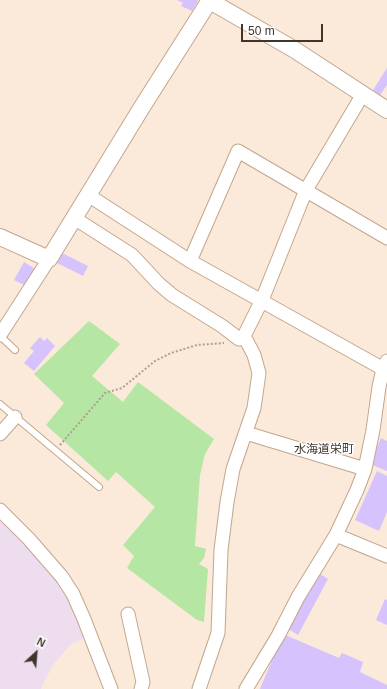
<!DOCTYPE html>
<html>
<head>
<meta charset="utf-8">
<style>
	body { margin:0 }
	#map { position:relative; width:387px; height:689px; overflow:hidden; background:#fbead9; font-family:Helvetica,sans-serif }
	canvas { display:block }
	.north { position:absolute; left:16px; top:633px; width:40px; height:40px; -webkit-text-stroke:3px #fff; paint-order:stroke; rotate:26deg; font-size:11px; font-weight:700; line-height:16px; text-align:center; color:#40352b }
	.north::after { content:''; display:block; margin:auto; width:14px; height:18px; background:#40352b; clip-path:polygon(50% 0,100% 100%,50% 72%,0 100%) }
	.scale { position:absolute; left:241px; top:24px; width:82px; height:18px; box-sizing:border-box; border:2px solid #40352b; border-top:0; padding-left:5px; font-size:12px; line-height:14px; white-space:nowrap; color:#40352b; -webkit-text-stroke:3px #fff; paint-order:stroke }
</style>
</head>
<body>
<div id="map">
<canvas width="387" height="689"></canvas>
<div class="north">N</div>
<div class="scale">50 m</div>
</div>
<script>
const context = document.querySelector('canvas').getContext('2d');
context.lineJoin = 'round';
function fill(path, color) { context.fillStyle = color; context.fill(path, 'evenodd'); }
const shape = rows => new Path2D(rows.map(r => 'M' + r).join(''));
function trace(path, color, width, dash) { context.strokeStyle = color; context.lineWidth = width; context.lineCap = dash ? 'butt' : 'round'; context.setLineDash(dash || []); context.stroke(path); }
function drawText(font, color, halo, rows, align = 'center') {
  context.font = font + ' Helvetica,"Noto Sans JP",sans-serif'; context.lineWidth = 3; context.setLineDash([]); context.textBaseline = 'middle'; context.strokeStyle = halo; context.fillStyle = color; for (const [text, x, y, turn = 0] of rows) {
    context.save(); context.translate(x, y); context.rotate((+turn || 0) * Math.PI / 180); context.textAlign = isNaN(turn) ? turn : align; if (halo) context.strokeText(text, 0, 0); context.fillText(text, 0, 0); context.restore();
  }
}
const education = shape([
	[0,517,65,588,85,638,71,644,53,665,42,686,41,689,0,689]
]);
const green = shape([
	[89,321,120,344,92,376,123,402,138,382,214,439,205,454,200,475,195,546,206,549,204,558,199,564,208,569,204,622,197,620,127,568,134,556,123,545,155,507,116,472,108,481,46,425,64,403,34,374]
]);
const building = shape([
	[177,0,197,0,198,1,192,11,181,6,183,3],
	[387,68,387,85,380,95,373,90],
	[62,253,88,266,83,276,57,263],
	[24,262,37,270,28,287,14,280],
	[40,337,44,341,47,338,55,346,34,371,24,363,34,351,30,348],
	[381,438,387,441,387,471,370,464],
	[377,471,387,476,387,512,379,531,355,520],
	[317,572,328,579,298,635,287,628],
	[385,599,387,600,387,625,376,620],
	[283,634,339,658,342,653,363,662,360,672,387,685,387,689,260,689]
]);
const path = shape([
	[60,445,105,393,122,388,155,361,171,353,197,345,224,343]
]);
const service = shape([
	[0,336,15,350],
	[0,404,99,487]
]);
const minor = shape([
	[88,195,190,261,387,371],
	[74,218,132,255,159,284,172,295,222,326,239,339],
	[190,261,238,151,387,238],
	[0,335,49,259],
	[246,433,365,469],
	[0,434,15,417],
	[0,510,29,539,62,577,73,594,84,619,111,689],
	[336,535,387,556],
	[128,614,143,682,141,689],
	[199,689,218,633,221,550,227,502,233,469,254,408,259,373,254,355,244,336,262,300,306,190,363,94],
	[246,689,278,636,298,597,336,535,357,490,365,469,373,430,379,387,383,369,387,361]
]);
const tertiary = shape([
	[210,1,295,50,387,110],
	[0,237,49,259,142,107,210,0]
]);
const quarterNames = [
	["水海道栄町",324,450]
];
fill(education, '#ede');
fill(green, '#b6e6a3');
fill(building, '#d6c2fd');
trace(service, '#c2a68d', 8);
trace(minor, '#c2a68d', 15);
trace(tertiary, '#c2a68d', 18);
trace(path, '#ad9f91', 2, [2, 2]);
trace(service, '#fff', 6);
trace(minor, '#fff', 13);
trace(tertiary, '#fff', 16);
drawText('12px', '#40352b', '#fff', quarterNames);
</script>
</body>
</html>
